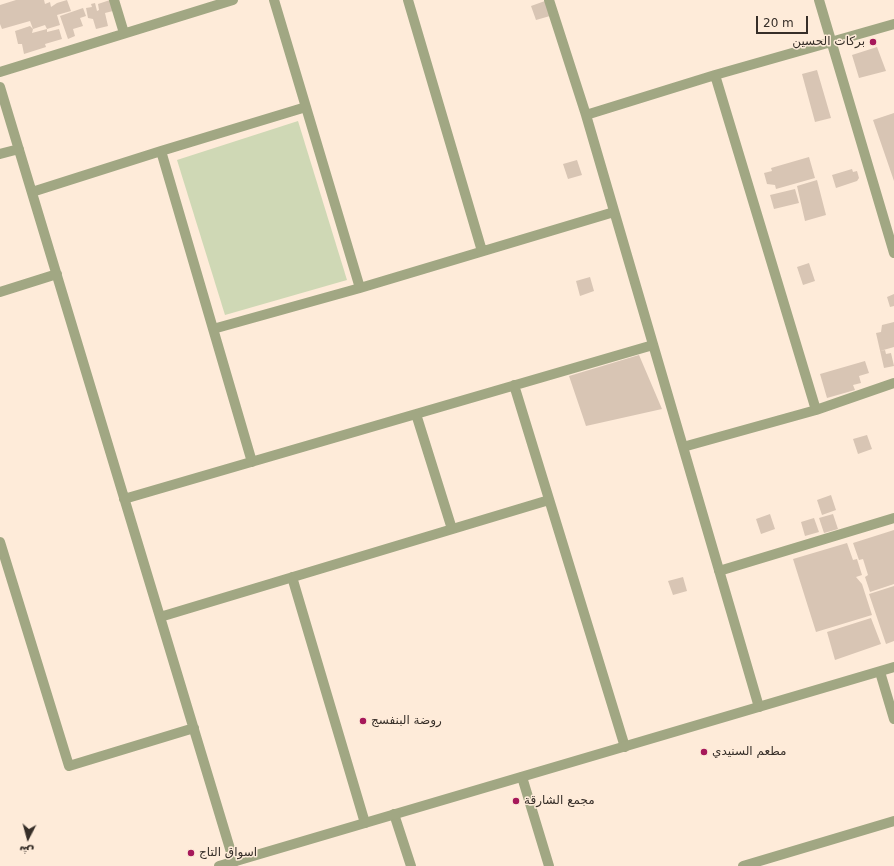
<!DOCTYPE html>
<html>
<head>
<meta charset="utf-8">
<style>
	body { margin:0 }
	#map { position:relative; width:894px; height:866px; overflow:hidden; background:#feebd9; font-family:"DejaVu Sans",Vazirmatn,sans-serif }
	canvas { display:block }
	.north { position:absolute; left:8px; top:818px; width:40px; height:40px; -webkit-text-stroke:3px #feebd9; paint-order:stroke; rotate:186deg; font-size:11px; font-weight:700; line-height:16px; text-align:center; color:#362e28 }
	.north::after { content:''; display:block; margin:auto; width:14px; height:18px; background:#362e28; clip-path:polygon(50% 0,100% 100%,50% 72%,0 100%) }
	.scale { position:absolute; left:756px; top:16px; width:52px; height:18px; box-sizing:border-box; border:2px solid #362e28; border-top:0; padding-left:5px; font-size:12px; line-height:14px; white-space:nowrap; color:#362e28; -webkit-text-stroke:3px #feebd9; paint-order:stroke }
</style>
</head>
<body>
<div id="map">
<canvas width="894" height="866"></canvas>
<div class="north">ش</div>
<div class="scale">20 m</div>
</div>
<script>
const context = document.querySelector('canvas').getContext('2d');
context.lineJoin = 'round';
function fill(path, color) { context.fillStyle = color; context.fill(path, 'evenodd'); }
const shape = rows => new Path2D(rows.map(r => 'M' + r).join(''));
function trace(path, color, width, dash) { context.strokeStyle = color; context.lineWidth = width; context.lineCap = dash ? 'butt' : 'round'; context.setLineDash(dash || []); context.stroke(path); }
function drawText(font, color, halo, rows, align = 'center') {
  context.font = font + ' "DejaVu Sans",Vazirmatn,sans-serif'; context.lineWidth = 3; context.setLineDash([]); context.textBaseline = 'middle'; context.strokeStyle = halo; context.fillStyle = color; for (const [text, x, y, turn = 0] of rows) {
    context.save(); context.translate(x, y); context.rotate((+turn || 0) * Math.PI / 180); context.textAlign = isNaN(turn) ? turn : align; if (halo) context.strokeText(text, 0, 0); context.fillText(text, 0, 0); context.restore();
  }
}
const green = shape([
	[298,121,347,280,225,315,177,160]
]);
const building = shape([
	[16,0,44,0,45,4,50,2,51,7,57,3,67,0,71,11,57,15,60,25,47,29,45,25,33,29,30,21,2,29,0,24,0,5],
	[110,0,113,11,105,13,108,26,96,29,93,19,88,18,86,8,92,7,91,4,95,3,97,11,99,10,98,4],
	[545,1,550,16,536,20,531,6],
	[83,8,86,16,80,18,83,26,73,29,75,36,68,39,60,16],
	[30,26,33,29,32,33,47,29,47,32,59,29,62,39,45,44,46,47,24,54,22,44,18,44,15,31],
	[877,47,886,71,859,78,852,55],
	[817,70,831,118,815,122,802,74],
	[894,113,894,181,873,120],
	[809,157,815,178,776,189,775,185,767,184,764,173,772,171,771,168],
	[577,160,582,175,568,179,563,164],
	[852,169,853,172,857,171,859,178,857,181,836,188,832,175],
	[817,180,826,215,805,221,797,186],
	[795,189,799,203,774,209,770,195],
	[809,263,815,281,803,285,797,267],
	[590,277,594,291,580,296,576,281],
	[894,294,894,306,890,307,887,297],
	[894,322,894,347,880,351,885,350,886,354,891,353,894,366,884,368,876,333,881,332,882,325],
	[639,355,662,409,586,426,569,376],
	[865,361,869,373,859,376,861,383,853,385,855,390,827,398,820,374],
	[867,435,872,449,858,454,853,439],
	[831,495,836,510,822,515,817,500],
	[770,514,775,529,761,534,756,519],
	[833,514,838,529,824,533,819,518],
	[814,518,819,532,805,536,801,522],
	[894,530,894,584,870,592,865,577,868,575,863,559,859,560,853,543],
	[847,543,853,560,857,559,862,575,856,577,862,584,872,615,816,632,793,559],
	[683,577,687,591,673,595,668,581],
	[894,586,894,641,886,644,869,594],
	[871,618,881,644,835,660,827,632]
]);
const minor = shape([
	[114,0,124,33],
	[274,0,360,288],
	[408,0,482,251],
	[549,0,586,115,759,707],
	[819,0,894,253],
	[0,72,233,0],
	[715,75,816,410],
	[0,87,234,862],
	[586,115,715,75,894,24],
	[161,151,252,462],
	[0,154,19,149],
	[32,192,161,151,306,107],
	[0,292,57,274],
	[213,329,360,288,614,212],
	[514,385,625,747],
	[416,414,452,529],
	[683,447,816,410,894,383],
	[124,499,653,345],
	[0,542,69,766,194,728],
	[719,571,894,518],
	[292,577,365,823],
	[160,617,549,500],
	[880,672,894,719],
	[522,777,549,866],
	[394,814,411,866],
	[743,866,894,821]
]);
const tertiary = shape([
	[219,866,894,667]
]);
const markers = [
	[873,42,4,"#a6185a"],
	[363,721,4,"#a6185a"],
	[704,752,4,"#a6185a"],
	[516,801,4,"#a6185a"],
	[191,853,4,"#a6185a"]
];
const poiNames = [
	["بركات الحسين",865,42,"right"],
	["روضة البنفسج",371,721],
	["مطعم السنيدي",712,752],
	["مجمع الشارقة",524,801],
	["اسواق التاج",199,853]
];
fill(green, '#cfd8b5');
fill(building, '#d8c5b4');
trace(minor, '#a1a783', 10);
trace(tertiary, '#a1a783', 10);
for (const [x, y, r, color] of markers) { const dot = new Path2D(); dot.arc(x, y, r, 0, 2 * Math.PI); context.fillStyle = color; context.fill(dot); trace(dot, '#feebd9', 1.5); }
drawText('12px', '#362e28', '#feebd9', poiNames, 'left');
</script>
</body>
</html>
